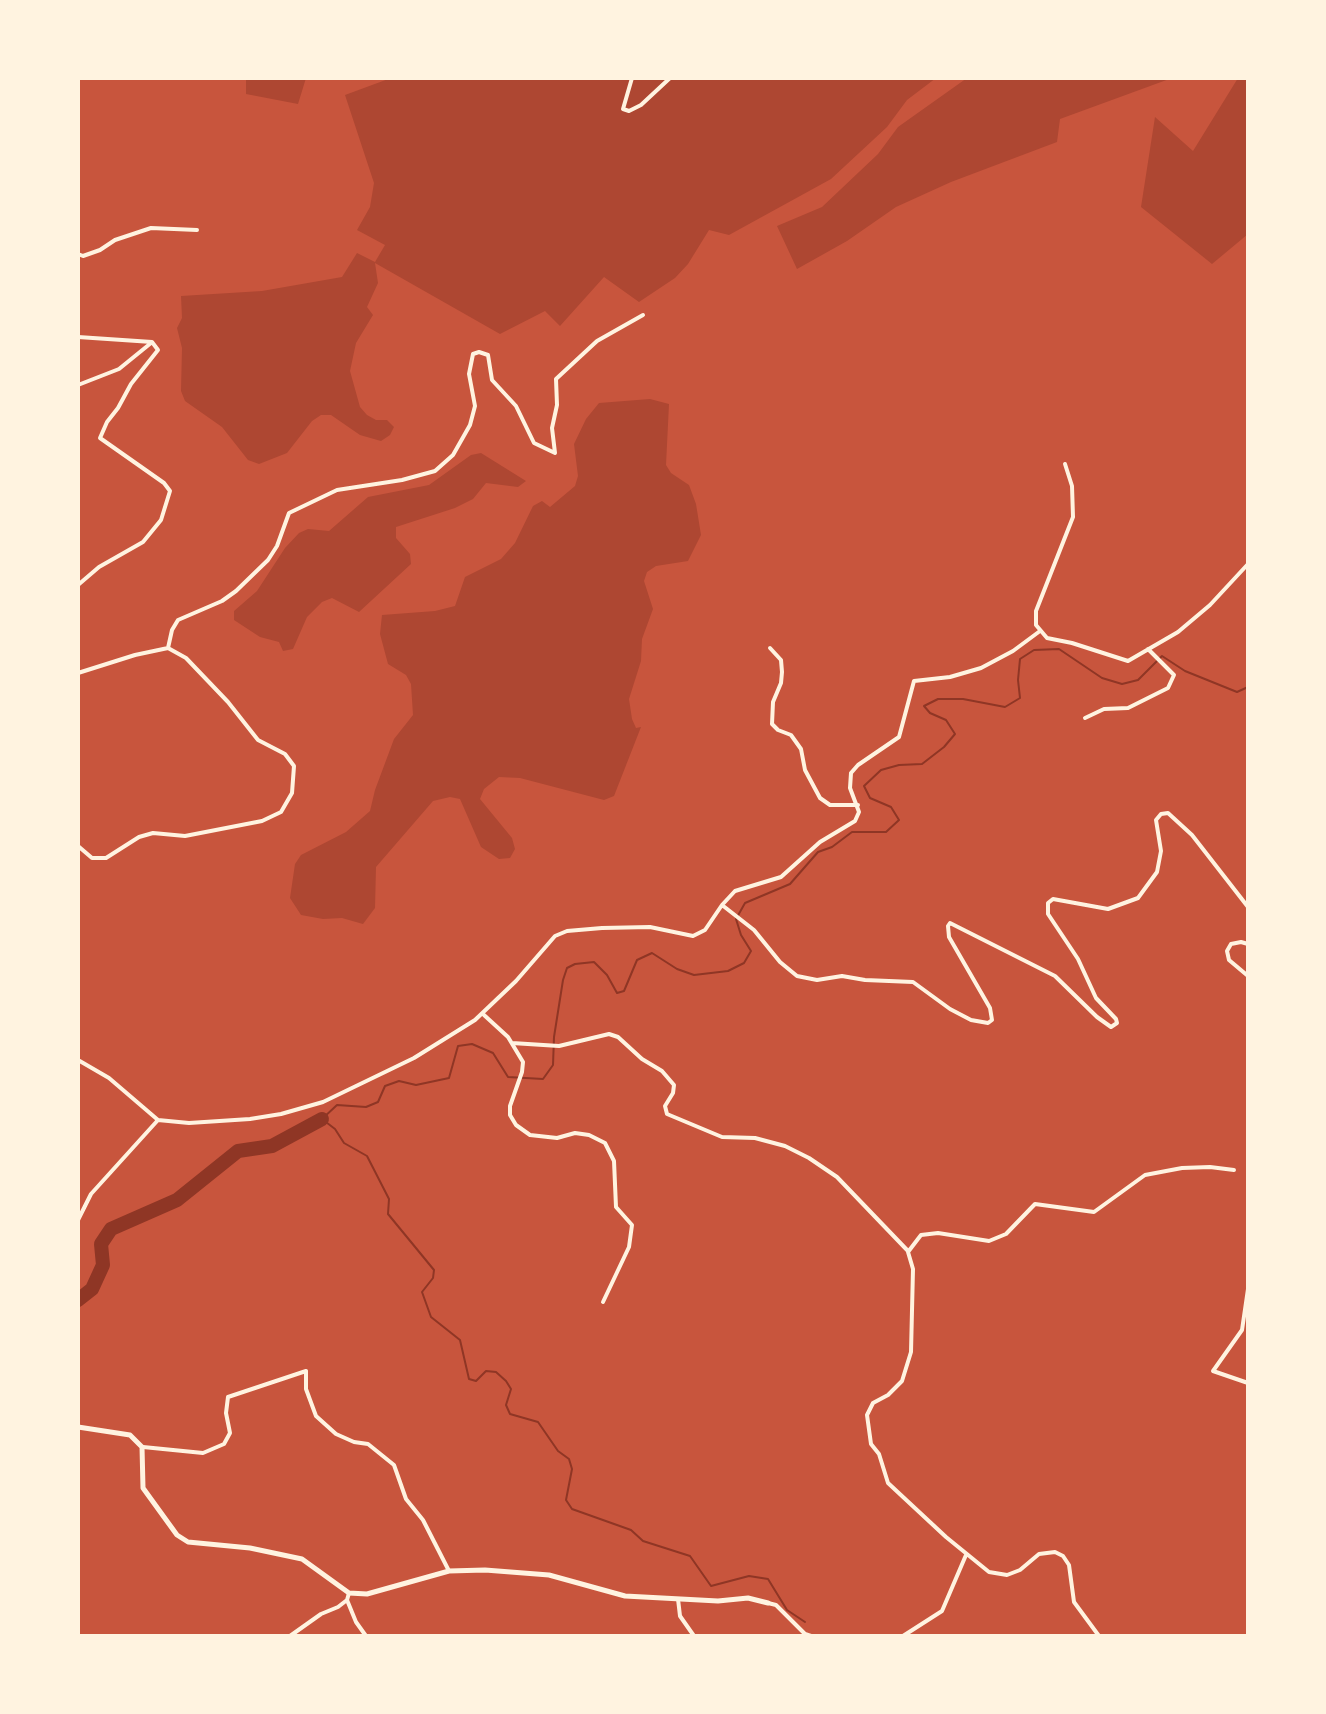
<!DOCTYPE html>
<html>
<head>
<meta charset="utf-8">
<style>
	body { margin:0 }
	#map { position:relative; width:1326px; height:1714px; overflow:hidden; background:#c8553d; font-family:Roboto,sans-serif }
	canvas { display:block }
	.frame { position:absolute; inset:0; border:80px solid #fff3e0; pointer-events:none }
</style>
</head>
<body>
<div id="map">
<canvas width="1326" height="1714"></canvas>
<div class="frame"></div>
</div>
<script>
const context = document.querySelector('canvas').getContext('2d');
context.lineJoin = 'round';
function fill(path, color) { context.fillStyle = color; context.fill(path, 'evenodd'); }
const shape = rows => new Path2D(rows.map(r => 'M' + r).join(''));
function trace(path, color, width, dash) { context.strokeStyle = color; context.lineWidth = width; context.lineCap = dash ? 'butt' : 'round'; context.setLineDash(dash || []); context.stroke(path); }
const green = shape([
	[246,78,306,78,298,104,246,94],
	[391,78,936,78,907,100,887,127,831,179,729,235,709,230,688,264,675,278,639,302,604,277,560,326,545,311,500,334,375,263,378,283,367,307,373,315,356,343,350,371,360,407,367,415,376,420,387,420,394,427,390,435,381,441,360,435,331,415,321,415,312,421,287,453,259,464,248,460,222,427,185,401,181,391,182,348,177,328,182,318,181,296,262,291,342,277,357,253,375,262,385,245,357,230,370,207,374,183,345,95],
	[967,78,1172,78,1060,119,1057,142,951,182,896,207,847,241,797,269,777,226,822,207,878,154,898,127],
	[1238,78,1248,78,1248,234,1212,264,1141,207,1155,117,1193,151],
	[650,399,669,404,666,465,671,473,689,485,696,504,701,535,688,561,656,566,647,572,644,581,653,609,642,639,641,661,629,699,632,719,636,728,641,727,614,796,604,800,520,778,499,777,484,789,480,799,512,838,515,849,510,858,499,859,481,847,460,799,450,797,433,801,376,867,375,908,363,924,342,918,323,919,301,915,290,898,295,864,301,855,346,832,370,811,375,790,394,739,413,715,411,684,406,675,388,664,380,634,382,615,435,611,455,606,465,577,501,559,515,543,533,506,542,501,550,507,575,486,578,476,574,444,586,419,599,403],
	[481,453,526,481,518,487,486,483,473,499,455,508,396,527,396,538,410,554,411,564,359,612,332,598,322,602,307,617,293,649,283,651,279,642,260,637,234,620,234,611,257,591,285,548,299,533,308,529,329,531,368,497,429,485,471,455]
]);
const stream = shape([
	[805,1622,787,1610,768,1579,749,1576,711,1586,690,1556,643,1541,631,1530,572,1509,566,1500,572,1469,569,1459,558,1451,538,1422,510,1414,506,1405,511,1389,506,1381,496,1372,486,1371,476,1381,469,1379,460,1340,431,1317,422,1292,433,1278,434,1270,388,1214,389,1199,367,1156,344,1143,335,1129,322,1119,337,1105,366,1107,378,1102,385,1086,399,1081,416,1085,449,1078,458,1046,472,1044,493,1053,508,1077,543,1079,553,1065,554,1037,563,980,567,968,575,964,594,962,607,975,617,993,624,991,637,960,652,953,677,969,694,975,728,971,744,963,751,951,741,935,736,919,745,903,790,884,818,852,832,847,852,832,886,832,899,820,891,807,870,798,864,786,881,770,899,765,922,764,944,747,955,734,946,720,930,713,924,706,938,699,963,699,1005,707,1020,698,1018,680,1020,659,1034,650,1059,649,1102,678,1122,684,1138,680,1162,656,1185,671,1237,692,1248,687]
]);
const river = shape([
	[78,1300,92,1289,103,1265,101,1244,111,1229,177,1200,238,1151,272,1146,322,1119]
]);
const minor = shape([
	[632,78,623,109,629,111,641,105,670,78],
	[78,254,83,256,100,250,115,240,151,228,197,230],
	[78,337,152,342,158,350,131,384,118,408,107,422,100,438,164,483,170,491,161,520,143,542,99,567,78,585],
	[78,385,119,369,151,343],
	[1065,464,1072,486,1073,517,1036,611,1036,625,1047,638,1072,643,1128,661,1178,632,1210,605,1248,564],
	[770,648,781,660,782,672,781,683,773,702,772,724,778,730,791,735,801,749,805,770,820,798,830,805,858,805],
	[78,673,135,655,168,648,172,630,178,620,222,601,236,591,268,560,277,546,289,513,337,490,402,480,435,471,453,455,470,425,475,406,469,374,473,354,479,352,488,355,492,380,516,406,534,443,555,453,552,428,557,405,556,379,597,341,643,315],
	[1085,718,1104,709,1128,708,1168,688,1174,675,1148,649],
	[78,846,92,858,106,858,139,837,153,833,185,836,262,821,281,812,292,793,294,766,285,754,258,740,228,702,186,658,168,648],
	[722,905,754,930,780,962,797,976,817,980,842,976,865,980,913,982,950,1009,971,1020,988,1023,992,1020,990,1008,949,937,948,926,950,923,1055,976,1097,1017,1111,1027,1117,1023,1116,1019,1096,998,1078,959,1048,914,1048,903,1053,899,1108,909,1138,898,1157,872,1161,851,1156,820,1161,814,1168,813,1192,835,1248,907],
	[1248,944,1241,942,1231,944,1227,951,1229,960,1248,976],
	[484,1015,508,1037,523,1062,522,1072,510,1106,510,1115,516,1125,530,1135,557,1138,575,1133,589,1135,605,1143,614,1161,616,1207,632,1225,629,1247,603,1302],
	[512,1043,559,1046,609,1034,618,1037,642,1059,662,1071,674,1085,673,1093,665,1106,667,1114,722,1137,755,1138,785,1146,809,1158,837,1177,908,1251],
	[78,1060,109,1078,158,1120,189,1123,250,1119,281,1114,323,1102,414,1058,475,1020,516,981,555,936,567,931,602,928,650,927,693,936,705,930,722,905,735,891,781,877,820,842,855,821,859,812,850,788,851,773,858,765,899,737,914,681,950,677,981,668,1013,651,1040,631],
	[78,1220,91,1194,158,1120],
	[1248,1289,1242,1330,1213,1371,1248,1383],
	[143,1447,203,1453,224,1444,230,1433,226,1413,228,1397,306,1371,306,1389,316,1416,336,1434,354,1442,368,1444,394,1465,406,1499,423,1520,449,1571],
	[678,1599,680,1616,694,1636],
	[347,1600,356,1622,366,1636],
	[768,1603,776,1605,805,1634,811,1636],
	[290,1636,321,1614,338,1607,347,1600,349,1593],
	[903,1636,942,1611,966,1555],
	[1099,1636,1074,1602,1069,1565,1063,1556,1055,1552,1039,1554,1020,1570,1007,1575,989,1572,946,1537,888,1483,879,1454,871,1444,867,1415,873,1403,888,1395,902,1381,911,1352,913,1269,908,1252,921,1235,938,1233,989,1241,1006,1234,1035,1204,1094,1212,1145,1175,1182,1168,1210,1167,1234,1170]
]);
const tertiary = shape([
	[78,1427,130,1435,142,1447,143,1488,177,1535,188,1542,250,1548,302,1559,349,1593,367,1594,449,1571,485,1570,549,1575,625,1596,718,1601,748,1598,768,1603]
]);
fill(green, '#ae4732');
trace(stream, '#8f3625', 2);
trace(river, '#8f3625', 14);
trace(minor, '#fff3e0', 4);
trace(tertiary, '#fff3e0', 5);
</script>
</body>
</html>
